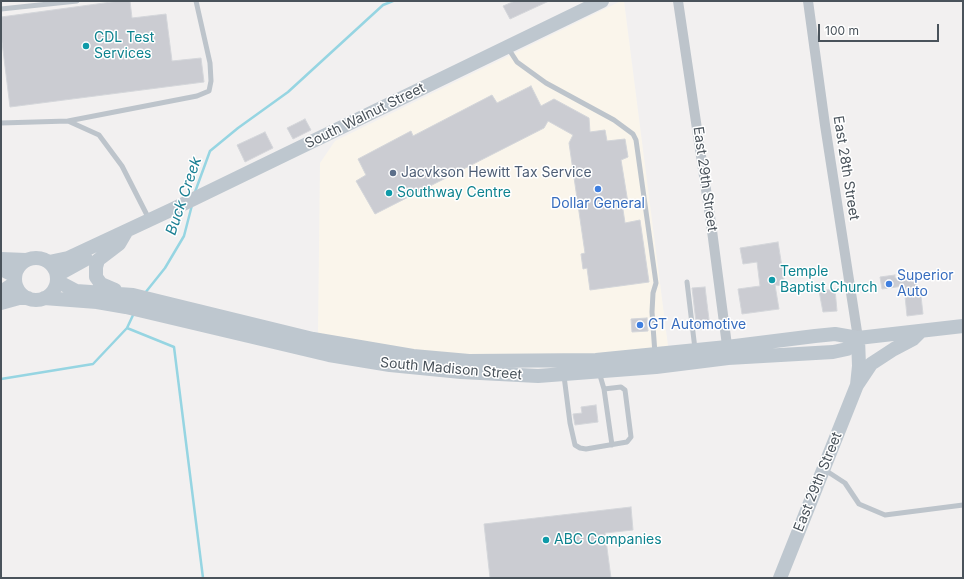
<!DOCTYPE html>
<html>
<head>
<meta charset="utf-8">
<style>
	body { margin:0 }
	#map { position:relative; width:964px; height:579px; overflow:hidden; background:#f2f0f0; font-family:Inter,sans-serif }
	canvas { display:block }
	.frame { position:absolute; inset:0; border:2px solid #4a535b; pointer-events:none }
	.scale { position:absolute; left:818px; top:24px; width:121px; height:18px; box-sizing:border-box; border:2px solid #4a535b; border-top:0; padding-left:5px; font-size:12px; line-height:14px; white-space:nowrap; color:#4a535b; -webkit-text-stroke:3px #fff; paint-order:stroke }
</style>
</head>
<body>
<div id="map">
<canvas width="964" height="579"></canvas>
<div class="frame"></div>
<div class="scale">100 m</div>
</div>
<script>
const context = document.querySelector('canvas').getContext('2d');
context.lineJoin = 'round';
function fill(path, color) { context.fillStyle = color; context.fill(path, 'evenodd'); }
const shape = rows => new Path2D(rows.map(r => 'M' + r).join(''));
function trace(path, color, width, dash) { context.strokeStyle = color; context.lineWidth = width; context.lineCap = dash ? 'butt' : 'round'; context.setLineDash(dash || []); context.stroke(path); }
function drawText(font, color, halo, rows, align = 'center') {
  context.font = font + ' Inter,sans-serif'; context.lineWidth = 3; context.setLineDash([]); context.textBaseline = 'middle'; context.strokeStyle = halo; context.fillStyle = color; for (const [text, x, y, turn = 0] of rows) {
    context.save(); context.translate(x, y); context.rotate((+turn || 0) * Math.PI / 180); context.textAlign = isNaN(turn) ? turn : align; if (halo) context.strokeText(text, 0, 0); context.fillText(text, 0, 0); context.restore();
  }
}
const commercial = shape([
	[621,1,624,1,668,346,583,355,522,357,431,352,318,334,320,163,335,141]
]);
const stream = shape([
	[195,192,210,151,238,128,288,92,383,5,393,1],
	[145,293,165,268,184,236,192,205],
	[127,328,174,347,203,578],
	[1,379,93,364,127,328,134,313]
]);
const building = shape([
	[119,1,130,1,132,18,166,14,172,61,201,58,204,82,10,107,1,34,1,17,119,1],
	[515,1,549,1,510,19,503,6,515,1],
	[531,86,541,106,554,99,589,118,590,132,605,130,607,141,625,139,628,157,621,160,628,203,622,203,625,223,640,220,649,282,590,290,587,268,583,269,581,254,585,253,569,143,573,135,548,121,544,128,375,214,356,181,366,175,358,159,411,131,413,136,492,95,497,103,531,86],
	[305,119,311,130,293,139,287,128,305,119],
	[265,132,273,148,245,162,237,145,265,132],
	[778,242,785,286,775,285,779,309,742,314,738,289,760,286,757,262,743,264,740,248,778,242],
	[895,275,895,278,916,275,917,288,920,287,923,314,907,316,904,286,882,289,880,277,895,275],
	[705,287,710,328,697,330,692,288,705,287],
	[835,289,837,311,823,312,819,291,835,289],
	[647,318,648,331,632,332,631,319,647,318],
	[596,405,598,422,575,425,573,414,582,413,581,407,596,405],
	[631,507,633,530,605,533,611,578,490,578,484,524,631,507]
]);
const service = shape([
	[1,9,77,1],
	[508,48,517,62,546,83,614,120,633,134,636,140,656,283,653,293,652,312,655,354],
	[68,121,197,96,209,91,211,81,210,63,196,1],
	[1,123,68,121,99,135,122,166,149,219],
	[687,282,695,349],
	[564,376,570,423,575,445,580,448,586,449,627,442,631,437,625,390,621,387,604,389,599,372],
	[604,389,612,445],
	[825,470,845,483,859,504,885,515,963,505]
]);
const minor = shape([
	[678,1,711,223,728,353],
	[808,1,825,125,858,338]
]);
const secondary = shape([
	'15 279a21 21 0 1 1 42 0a21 21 0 1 1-42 0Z',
	[1,259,26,260],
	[49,262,68,258,173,209,602,1],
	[1,269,15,276],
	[57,275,86,259],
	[57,281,76,291,133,295,313,339,413,356,469,361,596,360,727,347,815,336,835,334,858,338,963,326],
	[115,290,101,284,96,277,96,267,98,260,119,244,126,232],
	[1,292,15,283],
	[44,298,97,302,126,307,329,355,390,365,461,372,538,376,656,367,728,358,833,352,847,349,858,338],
	[1,303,19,298,28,298],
	[857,385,871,364,894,349,913,339,921,331],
	[780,578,857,385,859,366,858,338]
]);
const markers = [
	[86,46,4,"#0f9aa8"],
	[393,173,4,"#5c6f8a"],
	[598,189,4,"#3f7fe0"],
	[389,193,4,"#0f9aa8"],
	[772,280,4,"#0f9aa8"],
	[889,284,4,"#3f7fe0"],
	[640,325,4,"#3f7fe0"],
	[546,540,4,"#0f9aa8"]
];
const cultureNames = [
	["CDL Test",94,38],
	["Services",94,54],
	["Southway Centre",397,193],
	["Temple",780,272],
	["Baptist Church",780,288],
	["ABC Companies",554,540]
];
const streetNames = [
	["South Walnut Street",365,116,-26],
	["East 28th Street",846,168,81],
	["East 29th Street",705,179,82],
	["South Madison Street",451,369,5],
	["East 29th Street",818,482,-68]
];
const serviceNames = [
	["Jacvkson Hewitt Tax Service",401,173]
];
const shopNames = [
	["Dollar General",598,204,"center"],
	["Superior",897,276],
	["Auto",897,292],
	["GT Automotive",648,325]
];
const waterNames = [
	["Buck Creek",184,196,-71]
];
fill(commercial, '#faf5eb');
trace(stream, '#96d5e2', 2.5);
fill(building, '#cbccd2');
trace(building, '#d4d6da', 1);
trace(service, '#bdc4cb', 5);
trace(minor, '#bdc4cb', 10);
trace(secondary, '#bec7cf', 14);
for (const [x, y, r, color] of markers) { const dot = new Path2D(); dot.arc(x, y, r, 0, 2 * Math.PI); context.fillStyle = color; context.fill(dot); trace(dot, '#fff', 1.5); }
drawText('14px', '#0d838f', '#fff', cultureNames, 'left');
drawText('14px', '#4a535b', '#fff', streetNames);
drawText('14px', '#4e5e75', '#fff', serviceNames, 'left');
drawText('14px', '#366cbe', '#fff', shopNames, 'left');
drawText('italic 15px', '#1c8094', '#fff', waterNames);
</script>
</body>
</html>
